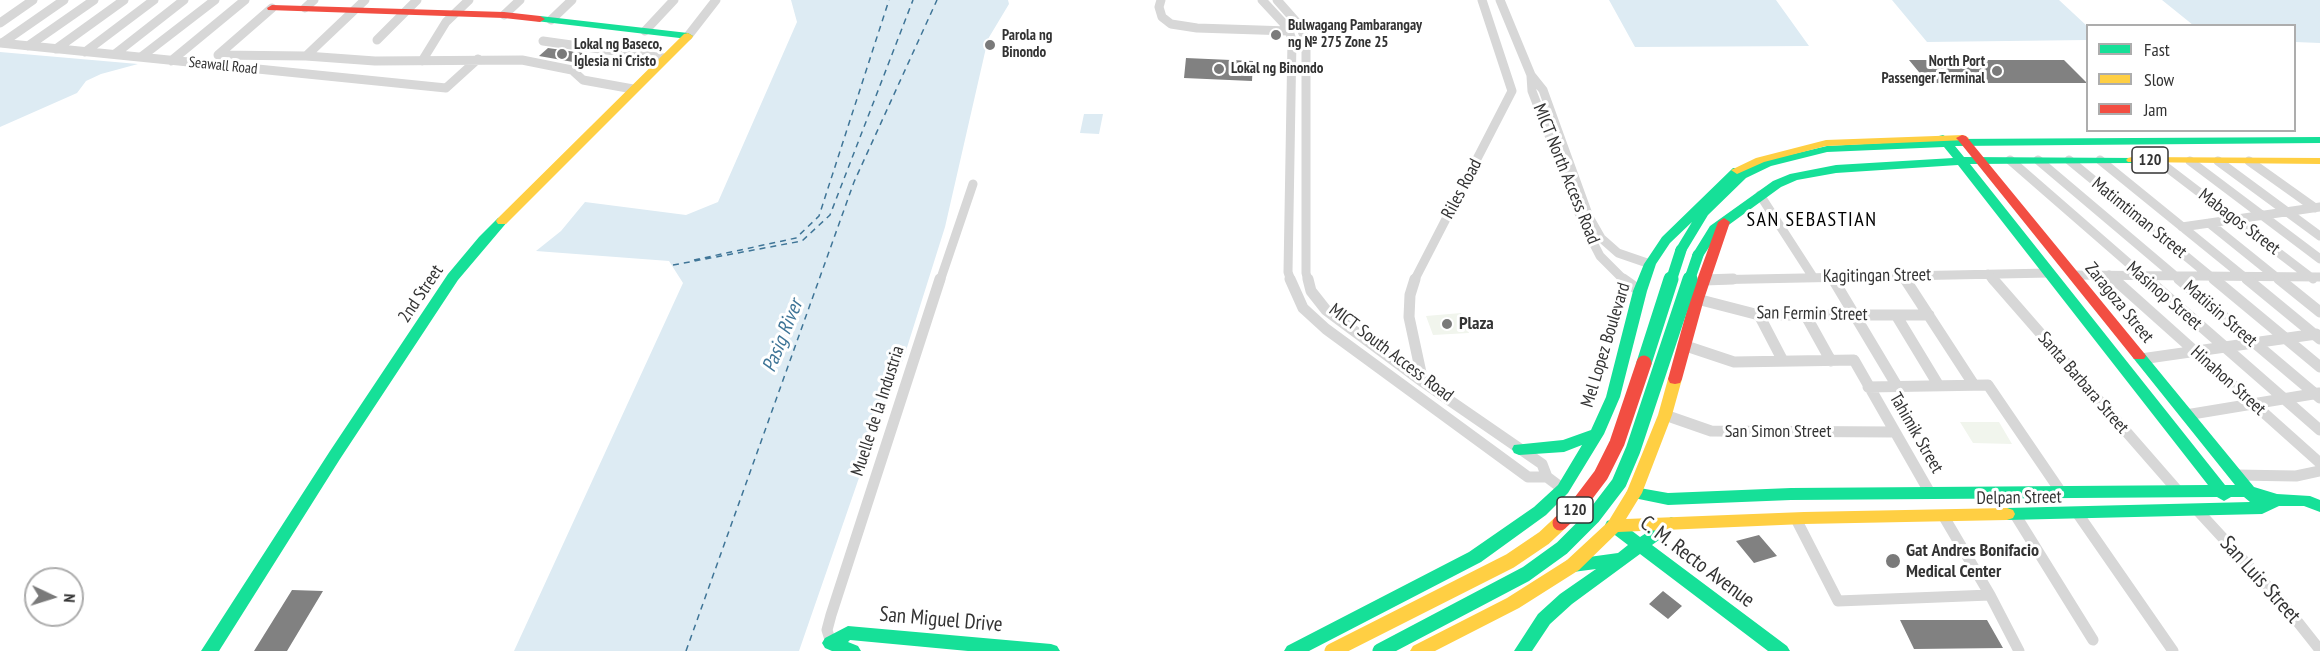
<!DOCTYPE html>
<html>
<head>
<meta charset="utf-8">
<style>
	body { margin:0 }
	#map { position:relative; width:2320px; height:651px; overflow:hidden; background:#fff; font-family:"PT Sans Narrow",sans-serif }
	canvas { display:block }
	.legend { position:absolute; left:2086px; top:24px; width:210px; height:108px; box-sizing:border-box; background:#fff; border:2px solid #adadad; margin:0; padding:8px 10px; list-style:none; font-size:18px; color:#333 }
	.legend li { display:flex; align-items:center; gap:12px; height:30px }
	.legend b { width:30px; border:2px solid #adadad }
	.north { position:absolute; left:24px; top:567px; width:60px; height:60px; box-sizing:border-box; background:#fff; border:2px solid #adadad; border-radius:50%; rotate:94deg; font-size:16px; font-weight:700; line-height:24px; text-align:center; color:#333 }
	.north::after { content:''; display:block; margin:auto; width:21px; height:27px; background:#7a7a7a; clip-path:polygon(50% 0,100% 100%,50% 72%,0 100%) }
</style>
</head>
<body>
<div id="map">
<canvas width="2320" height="651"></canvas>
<ul class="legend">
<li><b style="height:8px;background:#16e098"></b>Fast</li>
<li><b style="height:8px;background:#ffcf43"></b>Slow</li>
<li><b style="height:8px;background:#f24e42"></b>Jam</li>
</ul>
<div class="north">N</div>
</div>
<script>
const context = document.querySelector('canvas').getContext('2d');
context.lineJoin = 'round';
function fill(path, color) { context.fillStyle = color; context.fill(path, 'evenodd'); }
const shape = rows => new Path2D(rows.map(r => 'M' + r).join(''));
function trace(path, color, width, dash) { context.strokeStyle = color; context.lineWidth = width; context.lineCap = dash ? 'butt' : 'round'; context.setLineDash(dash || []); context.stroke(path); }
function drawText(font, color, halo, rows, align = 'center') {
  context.font = font + ' "PT Sans Narrow",sans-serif'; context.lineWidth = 6; context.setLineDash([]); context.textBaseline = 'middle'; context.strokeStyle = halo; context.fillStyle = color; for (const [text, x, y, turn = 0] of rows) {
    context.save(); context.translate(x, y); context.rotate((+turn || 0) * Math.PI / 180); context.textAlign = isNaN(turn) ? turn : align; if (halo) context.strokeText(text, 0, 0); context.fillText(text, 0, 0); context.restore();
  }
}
const green = shape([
	[1461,313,1469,333,1433,335,1426,316],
	[1960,422,1999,422,2012,444,1973,443]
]);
const water = shape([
	[791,0,1008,0,1009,4,988,39,945,227,904,357,861,472,799,651,514,651,683,283,669,261,536,251,561,231,585,202,686,215,718,202,797,22],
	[1609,0,1776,0,1809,46,1635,47],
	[1892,0,2059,0,2087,26,2087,40,1927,42],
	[2162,0,2320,0,2320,43,2295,42,2294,26,2193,25],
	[0,52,138,64,101,74,86,81,77,93,0,127],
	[1084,114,1103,114,1099,134,1080,133]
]);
const ferry = shape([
	[694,260,796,238,819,216,889,0],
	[673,265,802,241,830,215,913,0],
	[686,651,854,182,937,0]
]);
const building = shape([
	[548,48,583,53,573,62,539,56],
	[1186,58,1253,61,1252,81,1184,78],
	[1909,60,2064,60,2087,83,1928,83],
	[1759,535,1777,556,1754,563,1736,541],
	[292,590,323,591,287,651,254,651],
	[1663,591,1682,606,1668,619,1649,604],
	[1900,620,1987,620,2003,648,1914,649]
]);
const streetFar1 = shape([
	[1161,0,1159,7,1162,17,1171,24,1197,28,1289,31],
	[1262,0,1288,28,1292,40,1288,272,1291,281],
	[1277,0,1300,26,1306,41,1306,273,1308,281],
	[1500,0,1531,75,1543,90,1589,217,1601,238,1618,253,1650,264],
	[305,8,314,0],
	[504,15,520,0],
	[551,20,572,0],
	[0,23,33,0],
	[645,31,674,0],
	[688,36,716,0],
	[377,40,417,0],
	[543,41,664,58],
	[0,43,446,88,478,59],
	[2,43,64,0],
	[28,46,94,0],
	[56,49,124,0],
	[85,52,154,0],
	[115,54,184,0],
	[218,55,306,56,375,61,522,60,572,70,583,80,633,89],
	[218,55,272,8],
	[306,56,365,0],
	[141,57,215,0],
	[171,61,245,0],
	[422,61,446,22,469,0],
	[1531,76,1532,91,1582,221,1600,256,1625,281],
	[2010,160,2149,281],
	[2038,160,2181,281],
	[2069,160,2216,281],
	[2100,160,2249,281],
	[2157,160,2313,279],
	[2190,161,2320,259],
	[2218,161,2320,236],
	[2249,161,2315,208],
	[1760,195,1813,277],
	[2209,223,2281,281],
	[2182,227,2320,207],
	[1988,274,1994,281],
	[2073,275,2320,277],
	[2109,275,2116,281],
	[1832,277,1834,281],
	[1903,277,1906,281],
	[1704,280,2050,273],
	[940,281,973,184],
	[1414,281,1512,91,1482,0]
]);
const street = shape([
	[1290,279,1303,308,1326,329,1528,477,1547,477,1563,489],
	[1308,279,1311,291,1326,310,1423,382,1542,464,1547,477],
	[1415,279,1410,295,1409,317,1423,382],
	[1623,279,1640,291],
	[1833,279,1897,386],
	[1905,279,1974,385],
	[1993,279,2178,491],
	[2114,279,2320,463],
	[2147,279,2320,430],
	[2179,279,2320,398],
	[2214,279,2320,367],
	[2247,279,2320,339],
	[2279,279,2320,312],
	[1704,280,1733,279],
	[1697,299,1759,315,1929,315],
	[1759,315,1783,361],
	[1896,315,1939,386],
	[1806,316,1831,361],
	[1683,345,1734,362,1854,360,1930,493],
	[2141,359,2316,334],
	[1868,387,1988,385,2061,492],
	[1665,415,1711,431,1894,432],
	[2186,415,2319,393],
	[2235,475,2296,476,2320,471],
	[2198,511,2282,602,2320,650],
	[2078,514,2173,651],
	[2016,516,2093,640],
	[1944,517,1990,595,2019,651],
	[1796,519,1838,601,1990,595],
	[831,643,827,630,831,615,940,279]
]);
const fast = shape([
	[540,16,688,33,693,36,688,39,536,21,536,17,540,16],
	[1943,135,1950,139,2320,137,2320,143,1955,146,1964,157,2136,158,2138,160,2136,162,2132,163,1970,164,2225,485,2235,485,2134,359,2132,356,2134,353,2144,353,2254,487,2277,494,2310,496,2320,500,2320,512,2304,506,2279,506,2262,514,2007,520,2001,518,1999,514,2001,510,2007,508,2250,502,2244,497,2231,497,2224,501,2217,497,1791,500,1668,505,1629,497,1626,493,1629,489,1634,487,1668,493,1791,488,2208,485,1958,165,1836,173,1797,180,1781,187,1719,232,1702,258,1694,258,1692,255,1710,226,1773,181,1790,174,1836,165,1953,158,1944,147,1827,152,1771,166,1746,178,1708,215,1685,253,1677,253,1675,250,1692,222,1670,243,1656,264,1647,291,1620,397,1604,434,1568,493,1546,515,1481,562,1309,651,1284,651,1287,646,1469,552,1534,507,1558,485,1582,445,1564,452,1519,455,1514,453,1512,449,1514,445,1563,440,1591,430,1606,397,1633,291,1644,264,1662,237,1733,168,1741,168,1743,170,1763,161,1827,146,1939,140,1939,136,1943,135],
	[502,217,508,221,458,280,340,459,219,651,201,651,330,451,448,274,479,237,498,218,502,217],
	[1671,517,1677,519,1679,523,1677,527,1652,545,1787,646,1790,651,1768,651,1640,554,1572,604,1550,624,1532,651,1514,651,1538,614,1560,594,1596,569,1573,572,1567,570,1565,565,1567,560,1618,553,1628,545,1607,529,1605,525,1607,521,1613,519,1619,521,1640,537,1671,517],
	[848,626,1051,644,1057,646,1060,651,968,651,850,640,848,642,858,646,861,651,832,651,825,648,822,643,825,638,848,626]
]);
const slow = shape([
	[688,33,693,36,692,38,506,224,498,224,496,221,498,218,684,34,688,33],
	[1963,135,1969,138,1967,140,1826,146,1764,162,1737,174,1731,170,1756,158,1826,140,1963,135],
	[2132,157,2320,158,2320,164,2128,162,2126,160,2128,158,2132,157],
	[1675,374,1680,375,1682,379,1672,415,1642,493,1626,519,1804,512,2007,508,2013,510,2015,514,2013,518,2007,520,1804,524,1618,532,1579,570,1519,608,1435,651,1410,651,1413,646,1507,598,1567,560,1608,522,1627,491,1658,415,1668,379,1670,375,1675,374]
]);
const jam = shape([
	[272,5,504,12,540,16,545,19,540,22,504,18,268,10,267,8,272,5],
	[1962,135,1966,136,2144,353,2146,356,2144,359,2134,359,1958,140,1956,138,1962,135],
	[1724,218,1730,222,1704,299,1682,379,1680,383,1675,384,1670,383,1668,379,1690,299,1718,222,1724,218]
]);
const fastBridgeFar1 = shape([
	[1671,281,1681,250],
	[1689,281,1698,255]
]);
const fastBridge = shape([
	[1644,363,1671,279],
	[1380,651,1526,574,1562,548,1593,517,1619,483,1633,450,1690,279]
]);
const slowBridge = shape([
	[1332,651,1510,561,1544,538,1560,523]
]);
const jamBridge = shape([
	[1560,523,1576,508,1601,475,1617,443,1644,363]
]);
const markers = [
	[1276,35,6,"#7a7a7a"],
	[990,45,6,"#7a7a7a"],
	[562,54,6,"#7a7a7a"],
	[1219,69,6,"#7a7a7a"],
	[1997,71,6,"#7a7a7a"],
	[1447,324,6,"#7a7a7a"],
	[1893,561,8,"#7a7a7a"]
];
const farPoinames = [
	["Bulwagang Pambarangay",1288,26],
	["ng № 275 Zone 25",1288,43],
	["Parola ng",1002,36],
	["Binondo",1002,53],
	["Lokal ng Baseco,",574,45],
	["Iglesia ni Cristo",574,62],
	["North Port",1985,62,"right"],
	["Passenger Terminal",1985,79,"right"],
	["Lokal ng Binondo",1231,69]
];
const farStreetnames = [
	["Seawall Road",223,66,6]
];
const shields = [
	[2150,160,36],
	[1575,510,36]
];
const shieldNames = [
	["120",2150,160],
	["120",1575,510]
];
const streetNames = [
	["MICT North Access Road",1566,174,68],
	["Riles Road",1462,189,-62],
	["Matimtiman Street",2139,218,39],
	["Mabagos Street",2239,222,37],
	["Kagitingan Street",1877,276,-1],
	["2nd Street",421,294,-56],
	["Masinop Street",2164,296,41],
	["Zaragoza Street",2119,303,51],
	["San Fermin Street",1812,314,1],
	["Matiisin Street",2220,314,41],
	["Mel Lopez Boulevard",1606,345,-73],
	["MICT South Access Road",1391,353,37],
	["Hinahon Street",2228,381,42],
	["Santa Barbara Street",2083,383,49],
	["Muelle de la Industria",878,411,-72],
	["San Simon Street",1778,432],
	["Tahimik Street",1916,433,60],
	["Delpan Street",2019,498,-1]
];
const poiNames = [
	["Plaza",1459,324],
	["Gat Andres Bonifacio",1906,551],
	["Medical Center",1906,572]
];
const neighbourhoodNames = [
	["SAN SEBASTIAN",1812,220]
];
const waterNames = [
	["Pasig River",783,336,-68]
];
const nearStreetnames = [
	["C. M. Recto Avenue",1697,562,37],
	["San Luis Street",2260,580,48],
	["San Miguel Drive",941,620,5]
];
fill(green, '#f1f5ed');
fill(water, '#ddebf3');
trace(ferry, '#3f7597', 1.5, [6, 5]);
fill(building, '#818181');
trace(streetFar1, '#d7d7d7', 9);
trace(street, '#d7d7d7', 11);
fill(fast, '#16e098');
fill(slow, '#ffcf43');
fill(jam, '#f24e42');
trace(fastBridgeFar1, '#16e098', 11);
trace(fastBridge, '#16e098', 15);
trace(slowBridge, '#ffcf43', 15);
trace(jamBridge, '#f24e42', 15);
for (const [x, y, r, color] of markers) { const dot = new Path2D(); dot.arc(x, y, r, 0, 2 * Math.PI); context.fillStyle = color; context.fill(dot); trace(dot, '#fff', 2); }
drawText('bold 15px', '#333', '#fff', farPoinames, 'left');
drawText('15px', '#333', '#fff', farStreetnames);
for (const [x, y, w] of shields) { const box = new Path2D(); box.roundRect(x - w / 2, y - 13, w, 26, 4.5); context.fillStyle = '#fff'; context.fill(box); trace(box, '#333', 1.5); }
drawText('bold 16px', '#333', null, shieldNames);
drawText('18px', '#333', '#fff', streetNames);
drawText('bold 18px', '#333', '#fff', poiNames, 'left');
context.letterSpacing = '1.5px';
drawText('20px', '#000', '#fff', neighbourhoodNames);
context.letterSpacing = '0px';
drawText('italic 20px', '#3f7597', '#fff', waterNames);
drawText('21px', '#333', '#fff', nearStreetnames);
</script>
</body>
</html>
